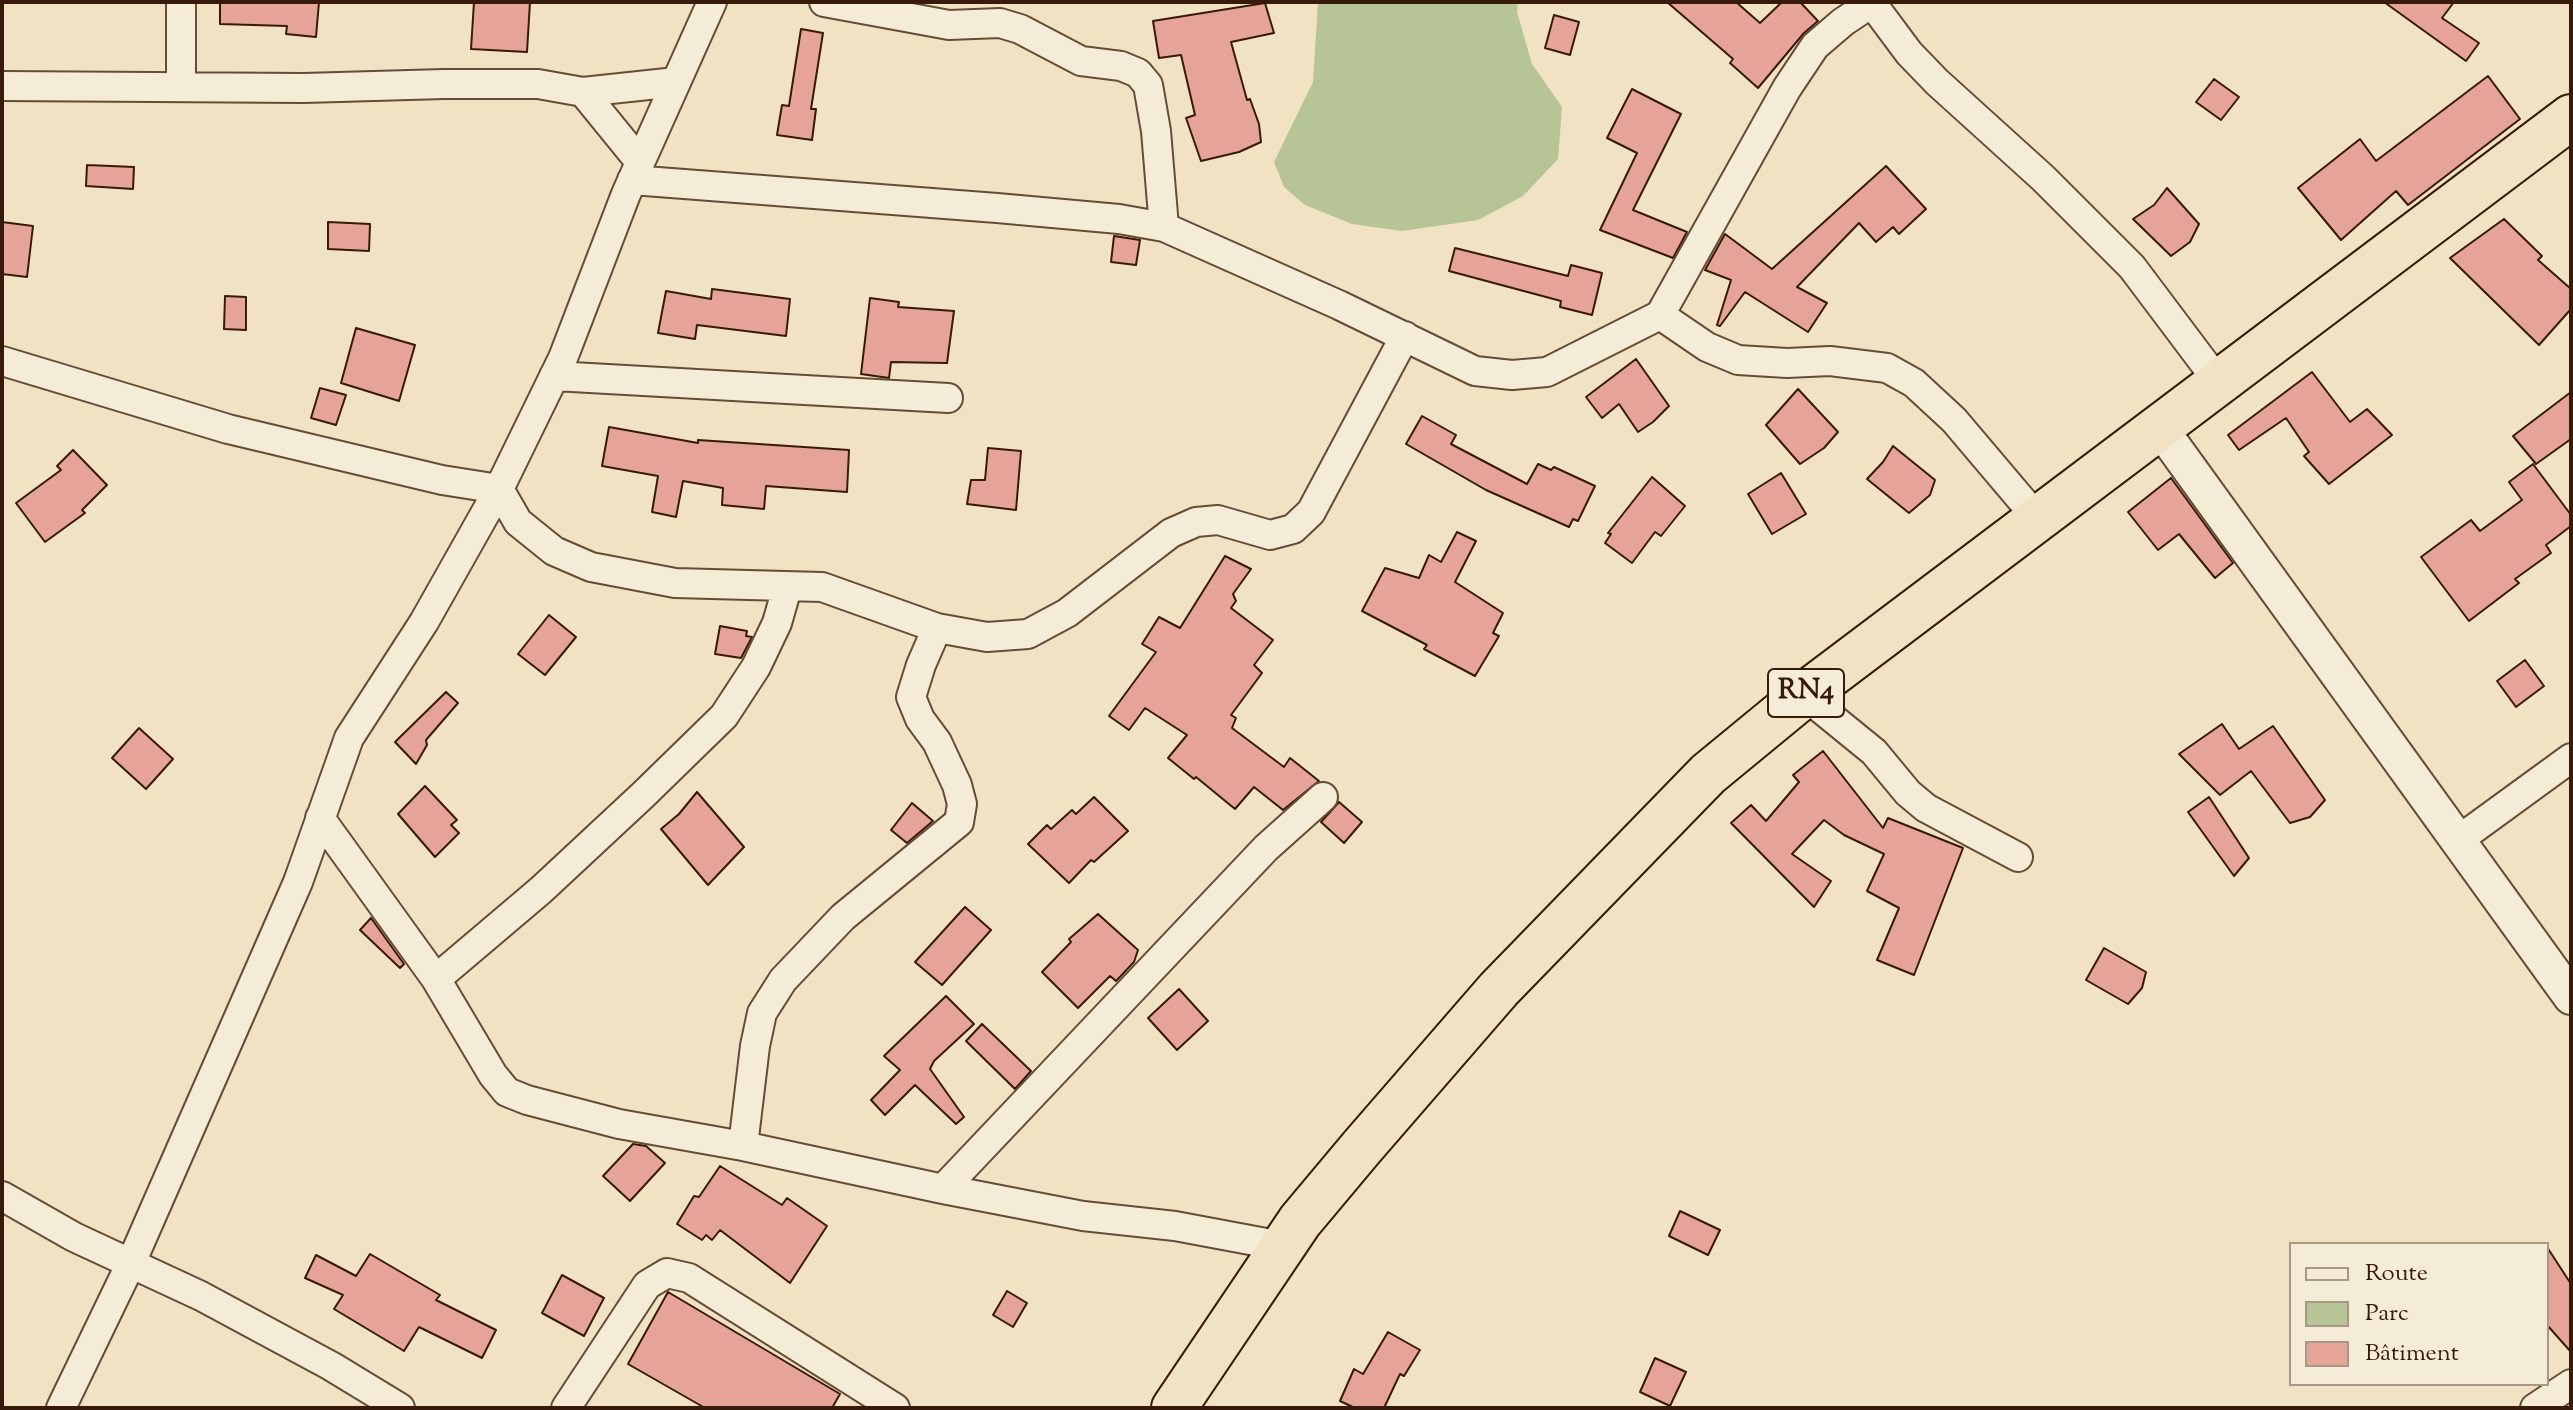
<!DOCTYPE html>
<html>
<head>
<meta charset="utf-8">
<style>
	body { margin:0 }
	#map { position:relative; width:2573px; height:1410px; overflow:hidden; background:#f0e2c2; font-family:"Sorts Mill Goudy",serif }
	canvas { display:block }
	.frame { position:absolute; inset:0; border:4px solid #371a09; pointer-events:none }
	.legend { position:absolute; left:2289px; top:1242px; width:260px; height:144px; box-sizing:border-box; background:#f5ecd7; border:2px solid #a99885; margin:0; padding:10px 14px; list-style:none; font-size:24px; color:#371a09 }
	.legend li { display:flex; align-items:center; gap:16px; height:40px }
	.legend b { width:40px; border:2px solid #a99885 }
</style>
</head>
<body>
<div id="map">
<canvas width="2573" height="1410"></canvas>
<div class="frame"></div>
<ul class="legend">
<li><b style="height:10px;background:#f5ecd7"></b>Route</li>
<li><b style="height:22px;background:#b7c495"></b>Parc</li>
<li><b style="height:22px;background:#e5a497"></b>Bâtiment</li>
</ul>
</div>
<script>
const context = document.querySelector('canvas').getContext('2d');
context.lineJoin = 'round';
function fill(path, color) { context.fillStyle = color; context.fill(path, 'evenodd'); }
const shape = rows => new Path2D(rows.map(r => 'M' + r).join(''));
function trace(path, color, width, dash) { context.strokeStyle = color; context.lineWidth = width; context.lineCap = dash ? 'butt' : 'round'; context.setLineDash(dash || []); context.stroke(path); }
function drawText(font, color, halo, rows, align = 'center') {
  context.font = font + ' "Sorts Mill Goudy",serif'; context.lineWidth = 6; context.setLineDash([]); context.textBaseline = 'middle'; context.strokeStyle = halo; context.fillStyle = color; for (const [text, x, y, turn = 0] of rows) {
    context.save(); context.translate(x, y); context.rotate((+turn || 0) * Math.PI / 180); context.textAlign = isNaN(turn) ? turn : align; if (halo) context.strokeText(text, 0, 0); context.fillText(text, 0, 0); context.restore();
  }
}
const green = shape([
	[1318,2,1518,2,1517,12,1532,64,1562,107,1558,159,1523,196,1478,220,1402,231,1352,224,1305,205,1284,187,1274,162,1313,82]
]);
const building = shape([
	[220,2,319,2,316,37,286,34,287,26,220,24,220,2],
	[474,2,530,2,527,52,471,49,474,2],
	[1667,2,1736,2,1760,23,1782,2,1800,2,1818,21,1804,33,1758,88,1730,63,1733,59,1667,2],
	[2384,2,2454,2,2442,18,2479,43,2466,61,2384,2],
	[1265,3,1274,33,1231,42,1247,100,1250,99,1259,124,1261,142,1239,152,1201,161,1186,118,1195,115,1181,55,1159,58,1153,21,1265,3],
	[1554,15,1579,22,1570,55,1545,48,1554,15],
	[801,29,823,33,811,109,816,109,812,140,777,135,782,105,789,106,801,29],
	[2488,76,2520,119,2408,205,2396,191,2341,240,2298,188,2360,139,2376,161,2488,76],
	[2214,79,2239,97,2221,120,2196,102,2214,79],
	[1632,89,1681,114,1633,210,1687,232,1673,258,1600,230,1637,153,1607,138,1632,89],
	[87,165,134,167,133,189,86,186,87,165],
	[1886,166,1926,209,1899,234,1893,227,1876,242,1859,223,1797,287,1827,303,1808,332,1745,292,1720,326,1717,325,1731,280,1705,270,1725,234,1772,269,1886,166],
	[2167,188,2199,224,2190,242,2171,256,2133,219,2154,205,2167,188],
	[2504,219,2542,256,2538,260,2571,289,2571,309,2539,345,2450,258,2504,219],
	[2,222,33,226,27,277,2,274,2,222],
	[328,222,370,224,369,251,328,249,328,222],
	[1114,236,1140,240,1136,265,1111,262,1114,236],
	[1455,248,1568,276,1571,265,1602,273,1592,315,1560,307,1561,301,1449,271,1455,248],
	[712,289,790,299,786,336,697,325,695,339,658,333,666,291,711,299,712,289],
	[225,296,246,297,246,330,224,329,225,296],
	[870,298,899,302,898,307,954,311,947,363,891,362,889,378,861,374,870,298],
	[356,328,415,345,399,401,341,383,356,328],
	[1636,359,1669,406,1653,422,1638,432,1619,404,1602,418,1586,397,1636,359],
	[2312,372,2350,422,2367,409,2392,435,2329,484,2304,456,2309,452,2286,418,2239,450,2228,435,2312,372],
	[320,388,346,395,336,425,311,418,320,388],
	[1798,389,1838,432,1824,448,1800,464,1766,425,1798,389],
	[2571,392,2571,439,2536,464,2513,436,2571,392],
	[1422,416,1456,435,1451,444,1527,484,1538,464,1551,470,1554,467,1595,486,1578,521,1573,519,1569,527,1486,490,1406,444,1422,416],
	[609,427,698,443,698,440,849,450,847,492,766,486,764,509,722,505,723,488,683,481,676,517,652,512,658,476,602,466,609,427],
	[1893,446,1935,480,1930,495,1909,513,1867,479,1883,462,1893,446],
	[988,448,1021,451,1016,510,967,504,971,480,985,480,988,448],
	[73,450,107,485,82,510,85,513,45,542,16,503,61,470,57,466,73,450],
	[2533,464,2571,515,2571,526,2546,545,2551,553,2515,579,2519,583,2469,621,2421,557,2471,520,2480,531,2522,500,2509,482,2533,464],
	[1781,473,1806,514,1772,534,1748,494,1781,473],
	[1652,477,1685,506,1661,536,1655,532,1632,563,1605,543,1611,534,1608,533,1652,477],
	[2171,478,2233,563,2215,578,2179,534,2158,550,2128,512,2171,478],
	[1457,532,1476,541,1455,582,1503,613,1493,633,1499,636,1475,676,1424,649,1427,645,1362,611,1385,568,1419,578,1429,555,1441,562,1457,532],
	[1225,556,1251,569,1233,594,1236,601,1231,608,1273,640,1254,665,1262,673,1231,715,1236,718,1232,728,1284,767,1290,758,1319,781,1283,810,1254,787,1235,809,1196,777,1194,779,1168,758,1187,735,1145,708,1129,730,1109,716,1156,652,1142,644,1159,617,1180,628,1225,556],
	[549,615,576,637,545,675,518,654,549,615],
	[720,626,747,631,746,636,752,637,741,658,715,654,720,626],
	[2525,660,2544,686,2516,707,2497,681,2525,660],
	[446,692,458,703,426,740,427,745,416,764,395,742,446,692],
	[2222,724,2239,749,2273,726,2325,800,2310,817,2290,823,2251,771,2220,795,2179,754,2222,724],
	[139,728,173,759,146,789,112,758,139,728],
	[1823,751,1883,828,1888,818,1963,848,1914,975,1877,960,1899,908,1867,891,1884,854,1844,835,1824,820,1792,854,1831,881,1814,907,1731,823,1751,805,1766,821,1799,782,1793,775,1823,751],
	[425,786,457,820,451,825,459,833,435,857,398,814,425,786],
	[697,792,744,847,708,885,661,829,679,814,697,792],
	[1094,797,1128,831,1094,862,1091,860,1069,883,1028,844,1047,825,1051,829,1072,810,1076,814,1094,797],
	[2209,797,2249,858,2234,876,2188,812,2209,797],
	[1339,802,1362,822,1344,843,1321,822,1339,802],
	[912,803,933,821,907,843,891,830,912,803],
	[965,907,991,930,942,985,915,962,965,907],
	[1098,914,1138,950,1134,962,1118,979,1116,981,1110,976,1078,1008,1042,972,1071,942,1069,939,1098,914],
	[371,918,404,964,400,968,360,930,371,918],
	[2104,948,2146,972,2142,988,2128,1004,2086,980,2104,948],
	[1179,989,1208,1021,1177,1050,1148,1018,1179,989],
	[946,996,974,1024,934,1061,930,1069,964,1117,956,1124,915,1085,885,1115,871,1100,900,1070,884,1056,946,996],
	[982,1024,1031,1071,1015,1089,966,1041,982,1024],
	[633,1144,646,1146,665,1163,630,1201,603,1176,633,1144],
	[720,1166,782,1205,787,1198,827,1226,790,1283,720,1230,712,1240,706,1235,702,1240,677,1224,694,1196,699,1197,720,1166],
	[1680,1211,1720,1230,1708,1255,1669,1236,1680,1211],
	[2547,1247,2571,1284,2571,1352,2547,1325,2547,1247],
	[370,1254,440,1295,436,1300,496,1330,482,1358,419,1327,404,1351,334,1309,343,1295,305,1278,316,1255,356,1276,370,1254],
	[562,1275,604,1298,584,1336,542,1313,562,1275],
	[1007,1291,1027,1303,1013,1327,993,1315,1007,1291],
	[668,1292,840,1394,832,1408,705,1408,628,1364,668,1292],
	[1388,1332,1420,1350,1404,1376,1400,1374,1384,1408,1355,1408,1340,1401,1354,1369,1363,1374,1388,1332],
	[1655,1358,1686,1372,1670,1406,1640,1392,1655,1358]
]);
const minor = shape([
	[181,2,181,87],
	[824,2,949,25,1000,23,1020,29,1081,61,1121,66,1138,73,1148,85,1156,131,1164,227],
	[1871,2,1909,53,1937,82,2043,178,2132,267,2220,384],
	[2,86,304,88,444,84,538,84,583,92,676,82],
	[583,92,640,162],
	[632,180,997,208,1119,219,1164,227,1339,305,1475,371,1512,375,1547,372,1660,315,1707,347,1738,360,1787,363,1830,361,1887,368,1914,383,1954,420,2037,518],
	[1660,315,1787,88,1815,46,1843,22,1873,2],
	[2,361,228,429,442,480,499,489],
	[554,376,948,398],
	[499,489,518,522,554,551,591,567,675,583,822,587,937,628,987,637,1028,634,1067,613,1171,533,1196,522,1218,520,1270,535,1293,529,1311,512,1405,336],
	[1804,695,1874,752,1908,793,1926,808,2018,857],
	[320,818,436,979,493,1075,507,1092,527,1100,619,1124,743,1146,943,1189,1083,1216,1175,1226,1282,1246],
	[2457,841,2571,758],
	[436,979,541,890,643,795,724,716,756,667,777,623,787,588],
	[743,1146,755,1046,762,1013,783,980,843,917,959,822,962,804,957,785,937,742,920,719,911,697,921,665,937,628],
	[943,1189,1266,848,1323,797],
	[2,1196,74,1237,201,1296,331,1366,400,1408],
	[61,1408,131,1263,298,882,349,738,424,622,499,489,563,358,626,194,712,2],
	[566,1408,647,1285,667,1273,689,1278,895,1408],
	[2535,1408,2571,1384]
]);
const tertiary = shape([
	[2160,428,2571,997]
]);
const trunk = shape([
	[1174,1408,1300,1221,1362,1147,1499,989,1708,774,1804,695,2571,117]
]);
const shields = [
	[1806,693,76]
];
const shieldNames = [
	["RN4",1806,693]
];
fill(green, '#b7c495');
fill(building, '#e5a497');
trace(building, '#371a09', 2);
trace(minor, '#654c37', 32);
trace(tertiary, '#654c37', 38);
trace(trunk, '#371a09', 48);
trace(minor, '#f5ecd7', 28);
trace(tertiary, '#f5ecd7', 34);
trace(trunk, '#f0e2c2', 44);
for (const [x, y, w] of shields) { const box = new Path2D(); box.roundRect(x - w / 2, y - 24, w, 48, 6); context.fillStyle = '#f5ecd7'; context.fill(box); trace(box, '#371a09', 2); }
drawText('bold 28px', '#371a09', null, shieldNames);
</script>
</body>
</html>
